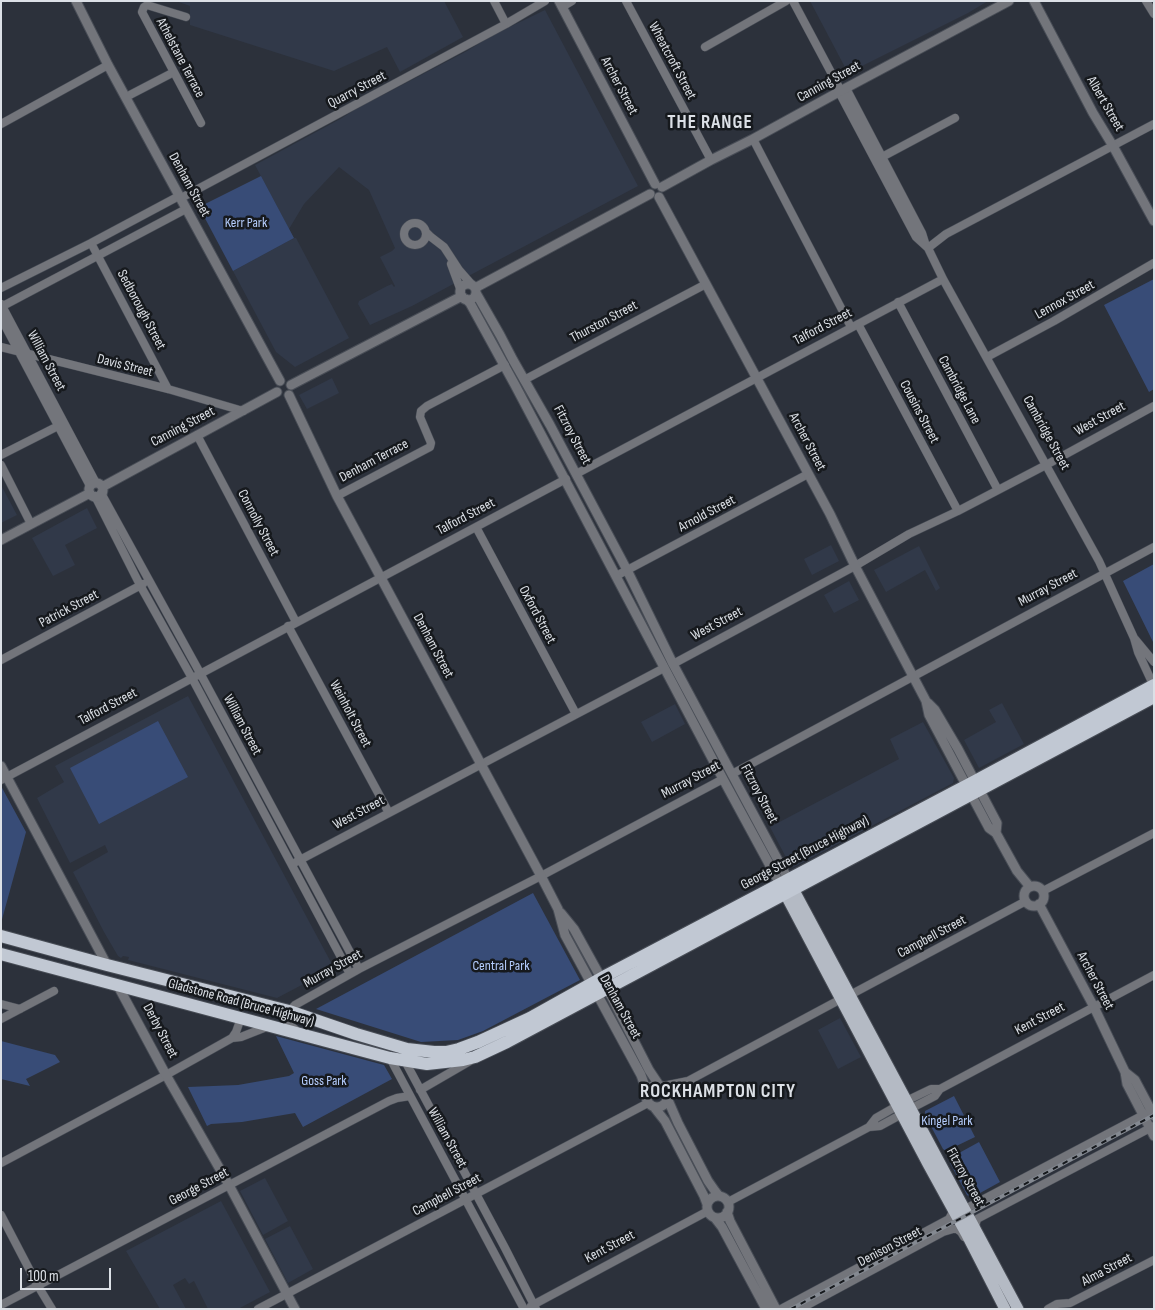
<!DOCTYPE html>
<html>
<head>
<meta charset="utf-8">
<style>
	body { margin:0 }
	#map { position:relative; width:1155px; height:1310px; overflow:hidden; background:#2c313b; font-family:"Sofia Sans Condensed",sans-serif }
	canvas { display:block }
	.frame { position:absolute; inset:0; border:2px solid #dce0e6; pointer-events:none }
	.scale { position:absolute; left:20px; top:1268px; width:91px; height:22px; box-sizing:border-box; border:2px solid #dce0e6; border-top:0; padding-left:6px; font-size:15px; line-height:18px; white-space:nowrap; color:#dce0e6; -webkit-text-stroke:4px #16191d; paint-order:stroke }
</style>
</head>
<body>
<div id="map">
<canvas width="1155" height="1310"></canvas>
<div class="frame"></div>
<div class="scale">100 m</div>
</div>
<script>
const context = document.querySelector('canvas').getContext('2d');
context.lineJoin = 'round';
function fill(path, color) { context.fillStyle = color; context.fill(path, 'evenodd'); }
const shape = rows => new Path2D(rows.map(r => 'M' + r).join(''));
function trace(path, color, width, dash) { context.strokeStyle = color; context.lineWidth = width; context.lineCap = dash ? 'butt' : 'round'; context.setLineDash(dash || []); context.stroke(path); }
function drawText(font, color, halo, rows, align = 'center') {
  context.font = font + ' "Sofia Sans Condensed",sans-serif'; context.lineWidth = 5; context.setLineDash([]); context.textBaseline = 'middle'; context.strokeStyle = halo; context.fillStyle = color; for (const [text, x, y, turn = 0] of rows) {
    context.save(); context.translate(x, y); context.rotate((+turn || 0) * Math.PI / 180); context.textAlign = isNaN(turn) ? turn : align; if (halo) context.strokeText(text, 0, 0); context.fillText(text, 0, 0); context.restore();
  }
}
const built = shape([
	[176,1,444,1,463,37,400,72,387,47,334,71,190,25,190,6],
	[810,1,988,1,968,13,848,73],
	[545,10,638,186,412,306,370,325,358,304,359,301,387,286,392,284,394,287,395,286,380,257,392,251,395,248,369,190,339,167,304,204,289,229,255,165,342,118,371,99,381,96,467,51,491,36],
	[294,238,296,238,349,338,295,367,276,352,233,271],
	[332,378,339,393,307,409,299,395],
	[1,485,17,515,1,523],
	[87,508,97,528,65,545,75,565,53,576,32,538],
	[831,545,839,561,812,575,804,559],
	[919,546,940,588,936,591,925,570,886,592,874,570],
	[849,581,859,600,834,613,824,595],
	[188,696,334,968,277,998,128,960,129,957,123,956,121,958,118,956,104,932,73,872,108,852,105,845,70,863,37,798,64,782,55,766],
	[1002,703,1024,744,979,768,964,740,996,722,989,710],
	[675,704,685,724,652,742,641,722],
	[923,722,954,778,953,783,794,867,790,865,770,827,899,759,890,739],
	[840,1018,861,1057,838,1069,818,1030],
	[265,1178,288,1221,263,1235,240,1191],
	[221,1201,270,1292,238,1309,208,1309,194,1281,189,1284,185,1278,173,1285,186,1309,160,1309,126,1251],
	[290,1226,313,1269,288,1283,265,1239]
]);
const green = shape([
	[261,176,294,238,233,271,199,207],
	[1154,279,1154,389,1149,392,1104,305],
	[1154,564,1154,644,1123,581],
	[158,721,188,777,99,824,70,768],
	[1,786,26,832,1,923],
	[533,893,580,980,483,1031,458,1040,421,1042,316,1009],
	[276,1036,384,1065,392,1079,303,1127,295,1113,242,1122,211,1124,207,1126,188,1087,238,1085,289,1076,294,1073],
	[1,1041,55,1055,60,1062,26,1079,30,1086,1,1079],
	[954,1096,975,1137,946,1151,943,1149,925,1115,925,1111],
	[979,1142,1000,1182,971,1198,967,1195,950,1163,950,1158]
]);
const minor = shape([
	[494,1,506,24],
	[626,1,711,160],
	[793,1,841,91],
	[1146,1,1154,14],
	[562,7,572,1],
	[186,17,147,5,144,7,142,12,201,123],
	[705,47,786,1],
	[846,88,922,233,926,246],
	[839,92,916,237,928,248,943,279,1099,561,1134,638,1138,652,1151,680,1154,683],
	[126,97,174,72],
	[1,124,108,65],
	[753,139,851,327],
	[882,157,955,118],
	[181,198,506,24,545,1],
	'404 234a11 11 0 1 1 22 0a11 11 0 1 1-22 0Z',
	[426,232,431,237,444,247,459,270,473,286],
	[91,243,168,389],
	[928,248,946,234,1154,124],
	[451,264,461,291],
	[1,288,91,243,179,196],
	[898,302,998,490],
	[1,304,96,483],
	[1,307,186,209],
	[1,318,90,486],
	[858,324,958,511],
	[1,347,168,389,243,411],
	[987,357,1054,321,1154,263],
	[524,380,706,284],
	[197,435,296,622],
	[1,455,62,424],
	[1,465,31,524],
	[576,474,943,279],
	[101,493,200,673,359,969],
	[95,496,140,585,192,678,350,974],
	[337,496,430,447,431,443,420,417,421,411,427,406,505,365],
	[476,527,576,714],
	[616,576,808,474],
	[288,626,389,813],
	[1135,639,1154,662],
	[1,660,143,584],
	[673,664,855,566,909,534,958,511,1046,465,1154,406],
	[732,774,1154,547],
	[1,780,566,479],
	[296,862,664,668],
	[1043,891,1154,833],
	[850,995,1026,901],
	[1,1004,20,1009],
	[1,1019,54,991],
	[295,1029,289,1025,286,1018,289,1011,295,1005,359,969,541,876,723,779],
	[232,1038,241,1037,269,1026],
	[390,1058,524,1309],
	[405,1061,505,1248,536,1309],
	[663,1086,688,1081],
	[420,1090,470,1061],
	[669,1097,688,1081,841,999],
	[906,1101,931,1089,940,1089,1154,975],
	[910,1109,935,1096,940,1089],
	[869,1127,876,1118,897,1106],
	[1,1163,166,1075,232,1038,236,1032,241,1018],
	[728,1202,869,1127,880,1126,902,1114],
	[965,1209,1147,1113],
	[1,1215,38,1286,52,1309],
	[975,1227,977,1219,1154,1126],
	[1,1305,389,1101,397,1098,410,1096],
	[531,1306,708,1211],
	[258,1309,648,1103],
	[781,1309,949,1219,954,1210],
	[800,1309,943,1232,953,1229,957,1229,961,1232,964,1237],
	[1048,1309,1057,1304,1070,1303,1154,1260]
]);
const tertiary = shape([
	[76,1,108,65,280,381],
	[559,1,655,184],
	[1034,1,1093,113,1113,146,1154,221],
	[662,187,711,160,753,139,846,88,1009,1],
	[659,197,830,514,855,566,926,701,929,715,974,800,989,828,996,833,1017,871,1030,887],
	'460 292a8 8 0 1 1 16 0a8 8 0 1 1-16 0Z',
	[475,288,650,194],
	[476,293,500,335,513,360,550,425,627,570,673,664,788,879],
	[466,299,470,303,515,385,723,779,780,884],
	[291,385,462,296],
	[289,395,337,496,541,876,558,909,565,935,641,1075,647,1092],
	'89 490a7 7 0 1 1 14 0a7 7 0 1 1-14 0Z',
	[102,487,277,392],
	[1,540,90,493],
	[928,703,935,710,958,749,997,823,996,833],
	[1,766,107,965],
	'1024 896a10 10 0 1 1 20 0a10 10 0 1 1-20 0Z',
	[1039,904,1094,1007,1125,1072,1127,1084,1154,1136],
	[561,913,574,929,611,996,649,1070,659,1085],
	[118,986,166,1075,229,1185,295,1309],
	[1125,1072,1135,1080,1154,1116],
	'646 1096a11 11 0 1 1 22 0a11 11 0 1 1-22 0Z',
	[668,1100,678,1123,708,1181,715,1191,719,1196],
	[654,1107,665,1121,704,1196,707,1204],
	'707 1207a11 11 0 1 1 22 0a11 11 0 1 1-22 0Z',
	[727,1212,730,1221,776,1309],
	[715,1218,722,1227,766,1309]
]);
const primary = shape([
	[790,883,1018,1309],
	[781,886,928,1164,966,1233,1005,1309]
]);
const trunk = shape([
	[1,936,107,965,289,1011,356,1034,407,1049,434,1052,446,1052,459,1049,478,1042,530,1018,607,975,975,781,1154,685],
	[1,954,390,1058,427,1064,463,1060,475,1057,507,1042,1154,697]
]);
const rail = shape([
	[791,1309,1154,1115]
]);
const streetNames = [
	["Athelstane Terrace",180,58,62],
	["Wheatcroft Street",672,61,62],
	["Canning Street",829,82,-29],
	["Archer Street",619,86,62],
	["Quarry Street",357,90,-28],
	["Albert Street",1105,104,60],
	["Denham Street",189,185,61],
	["Lennox Street",1065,300,-29],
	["Sedborough Street",141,310,62],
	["Thurston Street",604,322,-28],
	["Talford Street",823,327,-28],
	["William Street",46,361,62],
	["Davis Street",125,366,14],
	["Cambridge Lane",959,390,62],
	["Cousins Street",919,412,62],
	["West Street",1100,419,-29],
	["Canning Street",183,427,-28],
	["Cambridge Street",1046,433,61],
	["Fitzroy Street",572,435,62],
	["Archer Street",807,442,62],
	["Denham Terrace",374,461,-28],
	["Arnold Street",707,514,-28],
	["Talford Street",466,517,-28],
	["Connolly Street",258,523,62],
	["Murray Street",1048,588,-28],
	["Patrick Street",69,609,-28],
	["Oxford Street",537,615,62],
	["West Street",717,624,-28],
	["Denham Street",433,646,62],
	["Talford Street",108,707,-28],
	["Weinholt Street",350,714,62],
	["William Street",242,725,62],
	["Murray Street",691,780,-28],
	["Fitzroy Street",759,794,62],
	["West Street",359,813,-28],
	["George Street (Bruce Highway)",805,853,-28],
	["Campbell Street",932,937,-28],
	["Murray Street",333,969,-29],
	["Archer Street",1095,981,62],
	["Gladstone Road (Bruce Highway)",241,1003,15],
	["Denham Street",620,1007,61],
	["Kent Street",1040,1019,-28],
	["Derby Street",160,1031,62],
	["William Street",447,1138,61],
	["Fitzroy Street",965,1177,61],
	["George Street",199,1187,-28],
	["Campbell Street",447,1195,-28],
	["Kent Street",610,1247,-28],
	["Denison Street",890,1247,-28],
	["Alma Street",1107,1270,-28]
];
const parkNames = [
	["Kerr Park",246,223],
	["Central Park",501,966],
	["Goss Park",324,1081],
	["Kingel Park",947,1121]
];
const districtNames = [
	["THE RANGE",710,123],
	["ROCKHAMPTON CITY",718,1092]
];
fill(built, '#313949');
fill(green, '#384c77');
trace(minor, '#484d56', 9);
trace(tertiary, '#484d56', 11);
trace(primary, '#484d56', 13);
trace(trunk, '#484d56', 14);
trace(minor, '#73757b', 8);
trace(tertiary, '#73757b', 9);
trace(primary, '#b4bac4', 11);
trace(trunk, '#c1c8d3', 12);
trace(rail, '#848991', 4);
trace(rail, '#16191d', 2, [5.5]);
drawText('14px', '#dce0e6', '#16191d', streetNames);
drawText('14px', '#b6cefe', '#16191d', parkNames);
context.letterSpacing = '1px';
drawText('bold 19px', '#dce0e6', '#16191d', districtNames);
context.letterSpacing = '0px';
</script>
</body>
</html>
